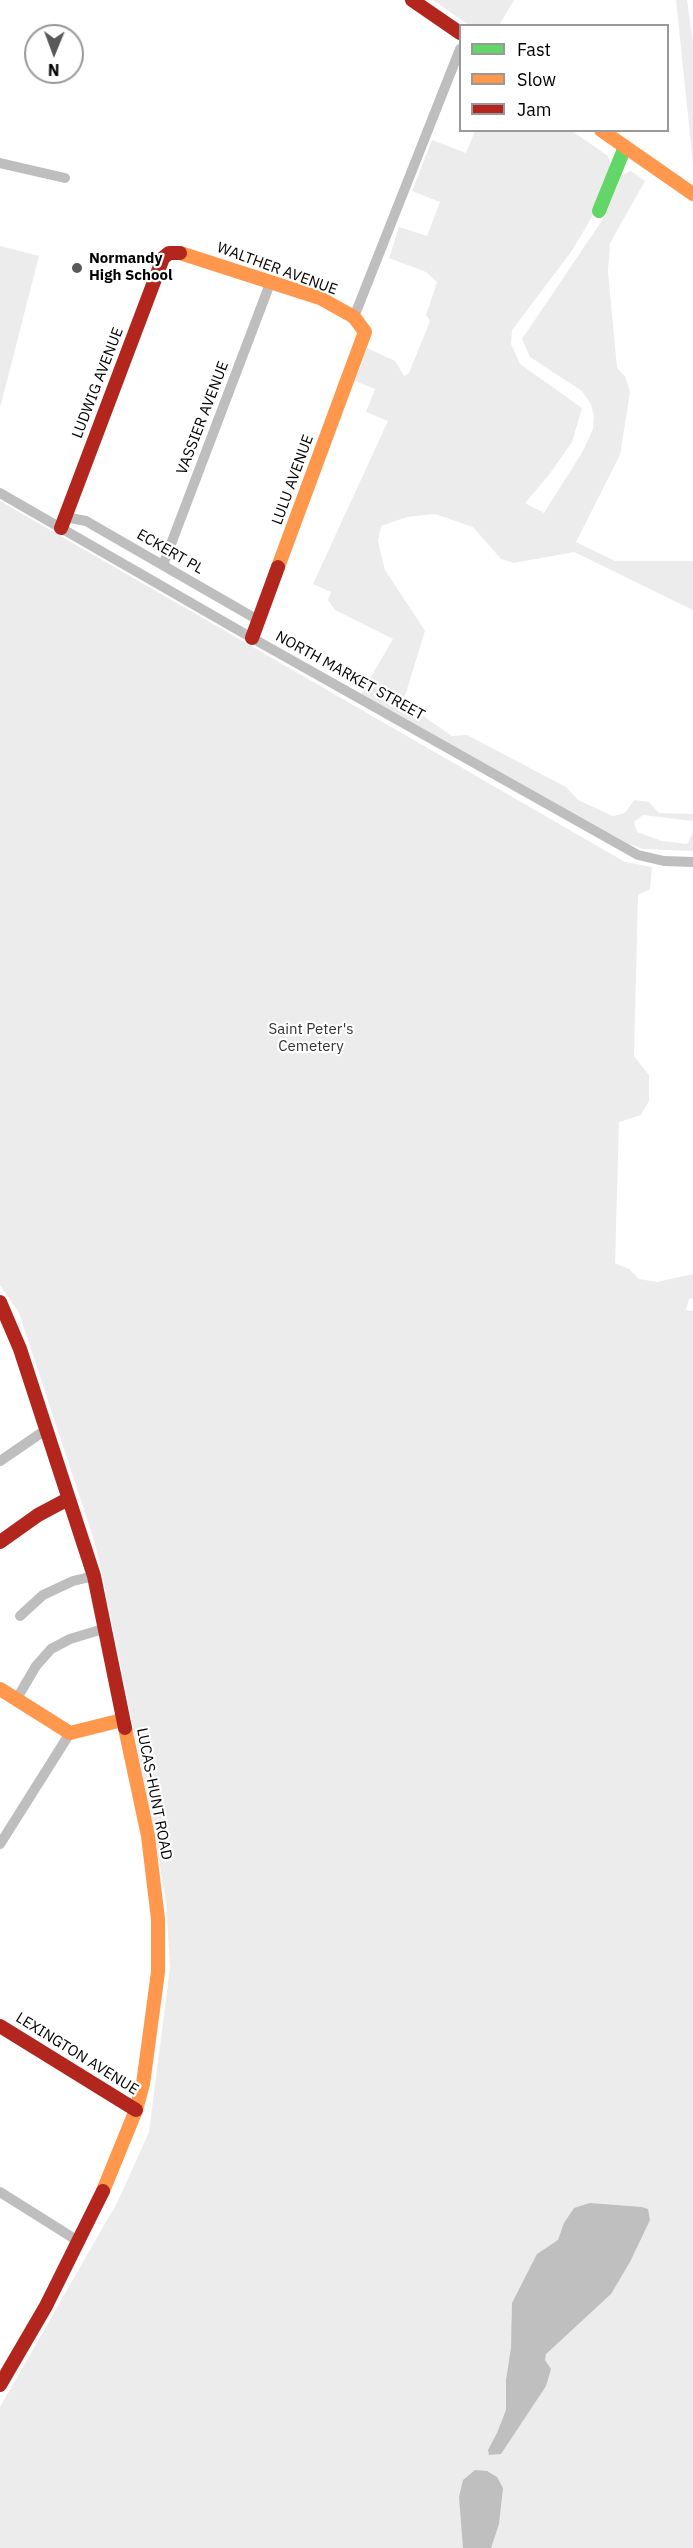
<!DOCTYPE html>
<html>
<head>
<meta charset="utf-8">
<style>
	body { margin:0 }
	#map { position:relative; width:693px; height:2548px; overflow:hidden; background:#fff; font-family:"IBM Plex Sans",sans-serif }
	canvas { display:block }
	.legend { position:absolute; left:459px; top:24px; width:210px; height:108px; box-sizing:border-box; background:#fff; border:2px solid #999; margin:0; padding:8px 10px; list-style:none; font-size:18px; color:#000 }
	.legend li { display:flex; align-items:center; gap:12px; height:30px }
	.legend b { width:30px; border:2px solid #999 }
	.north { position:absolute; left:24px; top:24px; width:60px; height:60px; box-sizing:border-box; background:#fff; border:2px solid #999; border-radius:50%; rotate:181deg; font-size:16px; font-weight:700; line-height:24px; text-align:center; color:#000 }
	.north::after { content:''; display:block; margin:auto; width:21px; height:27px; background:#595959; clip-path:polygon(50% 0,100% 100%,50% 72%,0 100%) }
</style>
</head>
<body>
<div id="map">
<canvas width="693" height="2548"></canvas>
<ul class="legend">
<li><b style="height:8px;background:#63d668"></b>Fast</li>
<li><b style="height:8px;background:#ff974d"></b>Slow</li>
<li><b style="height:8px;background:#b3261e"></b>Jam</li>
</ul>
<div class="north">N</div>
</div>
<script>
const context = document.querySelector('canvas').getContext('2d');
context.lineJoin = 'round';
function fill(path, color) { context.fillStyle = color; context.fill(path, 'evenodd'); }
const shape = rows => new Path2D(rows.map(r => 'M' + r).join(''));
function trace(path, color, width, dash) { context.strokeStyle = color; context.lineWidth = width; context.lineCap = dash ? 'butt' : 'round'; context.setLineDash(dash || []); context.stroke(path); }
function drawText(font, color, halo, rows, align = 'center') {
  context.font = font + ' "IBM Plex Sans",sans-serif'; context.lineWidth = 4.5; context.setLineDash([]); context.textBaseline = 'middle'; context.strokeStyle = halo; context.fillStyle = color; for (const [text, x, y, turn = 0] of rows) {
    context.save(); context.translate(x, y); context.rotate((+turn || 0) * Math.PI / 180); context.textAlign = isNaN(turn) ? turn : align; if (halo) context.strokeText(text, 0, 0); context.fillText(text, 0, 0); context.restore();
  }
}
const green = shape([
	[433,0,514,0,499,25,470,26],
	[676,0,687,0,693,43,693,164],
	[475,131,572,131,608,156,611,166,592,217,571,252,512,330,511,344,520,364,582,408,572,442,548,476,525,503,544,513,583,451,593,429,594,416,591,404,582,391,530,357,522,339,605,216,622,175,631,171,645,181,610,243,608,271,617,368,625,376,630,392,620,455,576,542,615,561,693,561,693,610,574,552,514,563,501,559,473,527,435,514,407,517,381,526,378,541,385,570,425,631,403,702,452,736,467,735,566,787,578,800,613,816,625,813,634,800,649,802,659,813,693,814,693,821,643,815,634,822,637,832,662,841,687,844,693,832,693,851,643,849,627,843,361,694,393,639,335,610,328,600,331,592,313,584,388,421,366,412,375,389,355,381,367,348,395,361,404,376,409,373,430,321,426,315,437,282,426,272,389,258,399,227,427,236,440,202,412,191,432,140,466,153],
	[0,246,39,256,0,408],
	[0,501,625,862,652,867,650,889,638,895,634,1056,649,1075,649,1101,641,1115,619,1122,615,1263,629,1269,639,1279,657,1282,693,1274,693,1298,689,1299,686,1310,693,1311,693,2548,0,2548,0,2407,118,2201,149,2132,170,1968,166,1903,154,1830,103,1578,94,1540,19,1313,0,1285]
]);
const water = shape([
	[590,2203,642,2207,648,2209,650,2220,630,2262,611,2294,546,2354,545,2360,551,2369,546,2386,501,2454,489,2455,488,2450,497,2433,506,2410,506,2380,511,2348,512,2303,537,2254,558,2240,564,2223,574,2208],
	[475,2470,487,2471,497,2477,503,2488,499,2524,491,2548,463,2548,459,2497,463,2480]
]);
const street = shape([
	[0,163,65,178],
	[354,317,460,49],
	[0,493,252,638,638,855,664,861,693,862],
	[65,517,86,521,258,620],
	[163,565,271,281],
	[0,1461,47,1429],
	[20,1616,43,1595,73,1581,94,1576],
	[16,1700,36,1666,51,1649,70,1639,103,1629],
	[0,1844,70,1733],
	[0,2192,78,2241]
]);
const fast = shape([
	[599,211,625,147]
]);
const slow = shape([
	[601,130,693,194],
	[180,253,320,298,354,317,365,332,278,567],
	[0,1689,70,1733,122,1720],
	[103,2191,136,2110,143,2084,158,1972,158,1919,148,1836,125,1728]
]);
const jam = shape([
	[412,0,460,33],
	[61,528,163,258,169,253,180,253],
	[252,638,278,567],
	[0,1302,20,1349,94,1576,125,1728],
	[0,1542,38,1515,68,1499],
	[0,2026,136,2110],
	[0,2385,46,2306,103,2191]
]);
const markers = [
	[77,268,6,"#595959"]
];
const poiNames = [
	["Normandy",89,259],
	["High School",89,276]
];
const streetNames = [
	["WALTHER AVENUE",277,269,20],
	["LUDWIG AVENUE",98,383,-69],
	["VASSIER AVENUE",203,418,-69],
	["LULU AVENUE",293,480,-70],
	["ECKERT PL",170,552,30],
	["NORTH MARKET STREET",350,676,29],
	["LUCAS-HUNT ROAD",154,1794,79],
	["LEXINGTON AVENUE",77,2054,32]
];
const parkNames = [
	["Saint Peter's",311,1030],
	["Cemetery",311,1047]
];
fill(green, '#ececec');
fill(water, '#bfbfbf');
trace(street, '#bebebe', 10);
trace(fast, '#63d668', 14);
trace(slow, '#ff974d', 14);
trace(jam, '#b3261e', 14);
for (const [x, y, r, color] of markers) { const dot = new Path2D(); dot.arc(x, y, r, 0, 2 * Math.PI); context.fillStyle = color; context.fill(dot); trace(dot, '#fff', 2); }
drawText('bold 15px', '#000', '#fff', poiNames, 'left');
drawText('15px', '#000', '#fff', streetNames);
drawText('15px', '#333', '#fff', parkNames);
</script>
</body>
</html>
